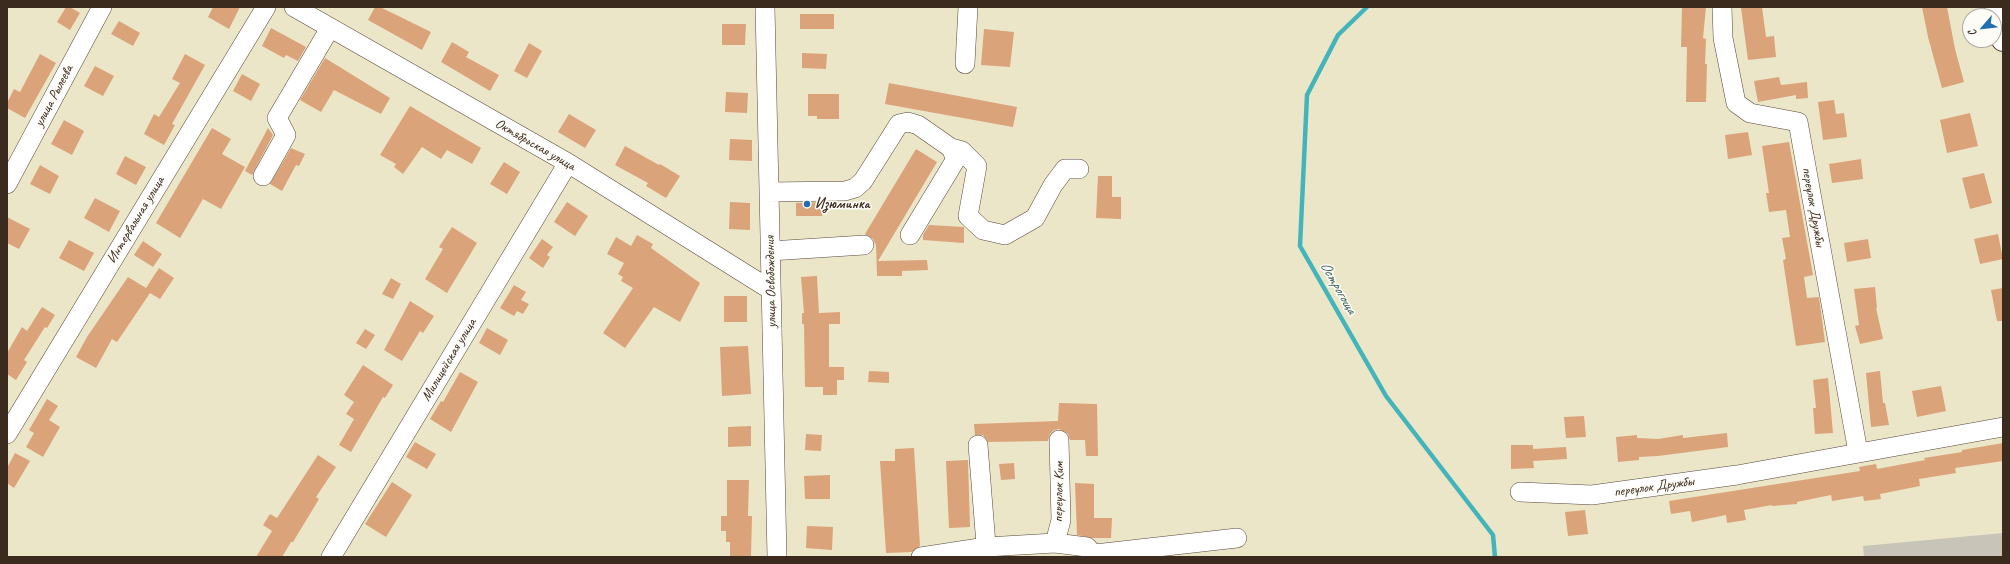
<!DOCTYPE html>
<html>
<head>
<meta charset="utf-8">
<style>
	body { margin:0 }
	#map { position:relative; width:2010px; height:564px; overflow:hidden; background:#ece6c9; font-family:Caveat,sans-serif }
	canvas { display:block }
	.frame { position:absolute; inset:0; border:8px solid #3b2a1e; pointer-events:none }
	.north { position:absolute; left:1962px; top:8px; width:40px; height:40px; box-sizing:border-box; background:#fdfcf7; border:1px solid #afa8a0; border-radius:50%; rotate:242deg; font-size:11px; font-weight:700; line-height:16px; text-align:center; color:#3b2a1e }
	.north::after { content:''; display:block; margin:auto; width:14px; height:18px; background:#1f6fb2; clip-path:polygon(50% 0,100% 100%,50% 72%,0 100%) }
</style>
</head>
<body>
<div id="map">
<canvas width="2010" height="564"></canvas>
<div class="frame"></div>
<div class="north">С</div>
</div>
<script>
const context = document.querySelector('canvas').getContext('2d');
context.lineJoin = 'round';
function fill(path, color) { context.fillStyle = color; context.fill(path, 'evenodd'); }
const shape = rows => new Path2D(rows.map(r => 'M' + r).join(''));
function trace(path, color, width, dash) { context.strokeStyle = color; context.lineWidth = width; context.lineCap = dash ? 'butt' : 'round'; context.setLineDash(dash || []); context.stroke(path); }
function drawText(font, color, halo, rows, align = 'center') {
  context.font = font + ' Caveat,sans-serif'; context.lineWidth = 3; context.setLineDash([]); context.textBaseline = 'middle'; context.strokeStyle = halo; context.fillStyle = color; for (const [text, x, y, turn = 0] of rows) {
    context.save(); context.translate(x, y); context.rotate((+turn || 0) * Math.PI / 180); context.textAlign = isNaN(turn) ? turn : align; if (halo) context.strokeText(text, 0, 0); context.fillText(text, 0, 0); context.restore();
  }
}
const industrial = shape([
	[2003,533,2003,557,1864,557,1863,546]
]);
const stream = shape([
	[1367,7,1338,35,1307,95,1300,246,1386,396,1493,535,1495,557]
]);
const building = shape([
	[66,7,70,7,80,13,70,30,57,22],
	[213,7,240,7,229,29,208,17],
	[375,7,380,7,431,32,422,50,368,20],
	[1682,7,1706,7,1703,38,1706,39,1705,64,1707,64,1706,102,1686,102,1687,47,1681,47],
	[1747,7,1762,7,1766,37,1774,36,1776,57,1748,60,1741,8],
	[1922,7,1947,7,1955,49,1964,82,1942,88,1928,37],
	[800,14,834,14,834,29,800,29],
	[119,21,140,33,133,46,111,34],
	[722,24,746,24,745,45,722,45],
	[271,28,306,47,298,61,286,55,284,58,262,46],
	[984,29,1014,32,1010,67,981,65],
	[452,42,469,52,466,57,499,75,490,91,441,62],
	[529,43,542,51,527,78,514,71],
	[802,53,827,54,826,69,802,68],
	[40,54,56,63,25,118,7,108,7,103,14,89,20,92],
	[185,54,205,65,172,124,175,125,164,145,144,134,154,114,159,117,180,83,172,79],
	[325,58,390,98,381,114,334,90,321,112,300,100],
	[95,66,114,76,103,96,84,86],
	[242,74,260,84,251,101,233,91],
	[1779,77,1781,85,1807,82,1808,98,1796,99,1796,95,1758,102,1754,81],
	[889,83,1017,107,1013,127,885,104],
	[726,92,748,93,747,113,725,112],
	[808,94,839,94,839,119,817,119,817,116,808,116],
	[1834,100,1836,114,1844,113,1847,137,1823,140,1818,102],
	[410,106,481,148,472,164,447,150,441,159,422,147,403,174,394,167,396,164,380,155],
	[1970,113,1978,146,1947,153,1940,120],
	[569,114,596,130,585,148,558,132],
	[64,120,84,131,72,155,51,144],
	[212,128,231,139,222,154,245,167,221,209,203,199,180,238,156,223],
	[268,128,273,135,252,175,245,171],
	[1748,132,1752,155,1728,159,1725,135],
	[730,139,752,140,752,161,729,160],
	[1789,142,1813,275,1804,277,1807,298,1819,297,1825,342,1796,346,1783,260,1786,259,1782,238,1790,237,1786,210,1769,212,1766,193,1769,193,1762,146],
	[625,146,659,165,660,164,680,176,666,198,646,186,648,183,615,165],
	[291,148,305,154,299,166,296,165,282,191,270,184],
	[916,149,937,162,878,261,927,260,928,270,902,271,902,276,877,276,876,245,873,239,865,234],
	[125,156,146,167,136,185,116,174],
	[1861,159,1863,179,1832,183,1829,164],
	[504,162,520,172,507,194,490,184],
	[40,165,59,176,50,194,30,184],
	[1984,173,1992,203,1970,209,1962,178],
	[1098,176,1112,176,1112,197,1121,197,1121,219,1096,218],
	[95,198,120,211,109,232,84,218],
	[567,202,588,216,575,236,554,222],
	[730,202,750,203,750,230,729,229],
	[823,202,822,216,796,216,796,203],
	[7,217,30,229,19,249,7,243],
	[929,225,964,227,964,243,923,240,923,235],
	[452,227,477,243,447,293,425,279,443,249,439,247],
	[1998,234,2003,259,1980,264,1974,239],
	[637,235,653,244,651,248,700,283,680,322,654,307,625,348,603,333,633,288,621,281,623,277,618,274,624,263,607,254,616,237,631,246],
	[542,239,553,247,547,255,550,257,543,268,529,258],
	[1868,239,1871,258,1847,262,1844,243],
	[69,240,94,253,84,271,59,258],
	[143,241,162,254,153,267,134,255],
	[159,268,174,278,160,299,150,293,117,342,112,339,96,368,76,357,87,337,128,277,146,288],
	[817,276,819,313,840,312,840,324,829,324,829,367,844,367,844,380,837,380,837,395,823,395,823,387,805,387,804,324,802,324,802,313,804,313,801,277],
	[391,278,401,284,393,299,382,294],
	[514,285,526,292,521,300,529,304,523,314,517,311,514,316,500,308],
	[1875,287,1877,308,1876,308,1883,339,1860,344,1855,326,1859,325,1854,289],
	[2003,288,2003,321,1997,321,1991,290],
	[724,296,747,296,747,322,724,322],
	[410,301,434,316,423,333,420,331,402,361,384,350],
	[42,307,55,315,47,328,45,327,24,360,27,362,16,380,7,374,7,353,22,327,27,331],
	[487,328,508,340,500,355,479,343],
	[365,329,375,335,366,349,356,343],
	[748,346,751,394,722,396,720,347],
	[363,365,393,385,385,398,383,397,351,452,339,445,354,419,346,414,354,402,344,395],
	[869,371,889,372,889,383,868,382],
	[1880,371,1883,403,1885,403,1889,425,1871,427,1866,373],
	[460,372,478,382,451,432,430,419,441,401,443,402],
	[1828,378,1833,433,1815,434,1813,408,1816,408,1813,380],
	[1941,386,1946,411,1917,417,1912,391],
	[47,399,58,406,49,420,60,427,43,457,26,447,34,433,29,430],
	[1059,403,1097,404,1098,456,1086,456,1085,440,1070,440,1068,434,1059,429,1054,430,1050,434,1048,441,988,442,983,435,975,435,974,424,1058,421],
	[1584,416,1586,437,1566,438,1564,417],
	[751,426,751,446,728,447,728,427],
	[1727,433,1728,447,1658,456,1639,457,1639,460,1618,462,1616,437,1637,435,1637,438,1658,439,1683,435,1683,438],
	[806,434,822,435,821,451,805,450],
	[415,442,436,454,427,469,406,457],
	[2003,443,2003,461,1955,468,1956,473,1919,479,1920,486,1880,494,1881,499,1864,501,1863,496,1832,501,1831,495,1797,502,1797,504,1772,506,1772,505,1744,510,1746,520,1727,523,1726,515,1692,522,1690,511,1671,514,1669,501,1860,471,1859,467,1876,464,1877,469,1925,460,1924,458,1962,452,1962,450],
	[1511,445,1533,445,1533,449,1566,447,1567,459,1533,461,1534,468,1511,469],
	[914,448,920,546,912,552,886,553,880,461,895,461,895,449],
	[15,453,30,461,14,488,7,483,7,468],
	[318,455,336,467,316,497,319,499,293,542,291,542,282,557,256,557,272,531,263,525,270,514,277,518],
	[968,460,970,527,949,528,946,461],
	[1014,463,1015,479,1001,480,999,464],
	[830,475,830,499,805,499,804,476],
	[727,480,749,480,748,516,752,516,751,557,730,557,730,542,726,542,726,531,721,531,721,516,727,516],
	[392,482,412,495,386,537,365,524],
	[1075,483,1094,484,1094,518,1112,518,1111,538,1092,538,1077,535],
	[1585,510,1588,534,1568,536,1565,512],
	[807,526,833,527,832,550,806,548]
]);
const minor = shape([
	[294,7,568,163,771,290],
	[765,7,777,557],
	[1722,7,1723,38,1736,103,1750,113,1798,122,1858,452],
	[965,64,968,7],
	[951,148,962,151,977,166,968,216,983,230,1005,235,1035,218,1053,185,1065,169,1079,169],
	[263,176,286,135,277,118,330,28],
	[7,184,102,7],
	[769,192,845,191,855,188,863,181,899,124,908,122,918,125,951,148,956,159,910,235],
	[770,251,864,245],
	[7,434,266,7],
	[978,445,987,557],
	[1520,492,1592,495,1737,475,2003,427],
	[1055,543,1061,520,1059,440],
	[1095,554,1237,538],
	[331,557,568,163],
	[921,557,986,547,1055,543,1087,547,1096,557]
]);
const major = shape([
	[1996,7,2003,40]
]);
const markers = [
	[807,204,4,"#1f6fb2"]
];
const streetNames = [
	["улица Рылеева",54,96,-62],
	["Октябрьская улица",535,145,30],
	["переулок Дружбы",1813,207,80],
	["Интервальная улица",136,220,-59],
	["улица Освобождения",771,282,-91],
	["Милицейская улица",449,360,-59],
	["переулок Дружбы",1654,487,-8],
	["переулок Ким",1059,492,-89]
];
const poiNames = [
	["Изюминка",815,204]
];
const waterNames = [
	["Острогоща",1338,288,60]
];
fill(industrial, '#c8c4b8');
trace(stream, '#44b4bb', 4.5);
fill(building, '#daa379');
trace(minor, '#564638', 20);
trace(major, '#564638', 24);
trace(minor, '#fff', 19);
trace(major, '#fff', 22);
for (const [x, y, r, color] of markers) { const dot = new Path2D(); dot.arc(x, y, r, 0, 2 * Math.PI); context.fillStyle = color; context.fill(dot); trace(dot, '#fdfcf7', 1.5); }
drawText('14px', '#3b2a1e', '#fdfcf7', streetNames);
drawText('bold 14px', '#3b2a1e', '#fdfcf7', poiNames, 'left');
drawText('italic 15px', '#3f615d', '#fdfcf7', waterNames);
</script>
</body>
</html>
